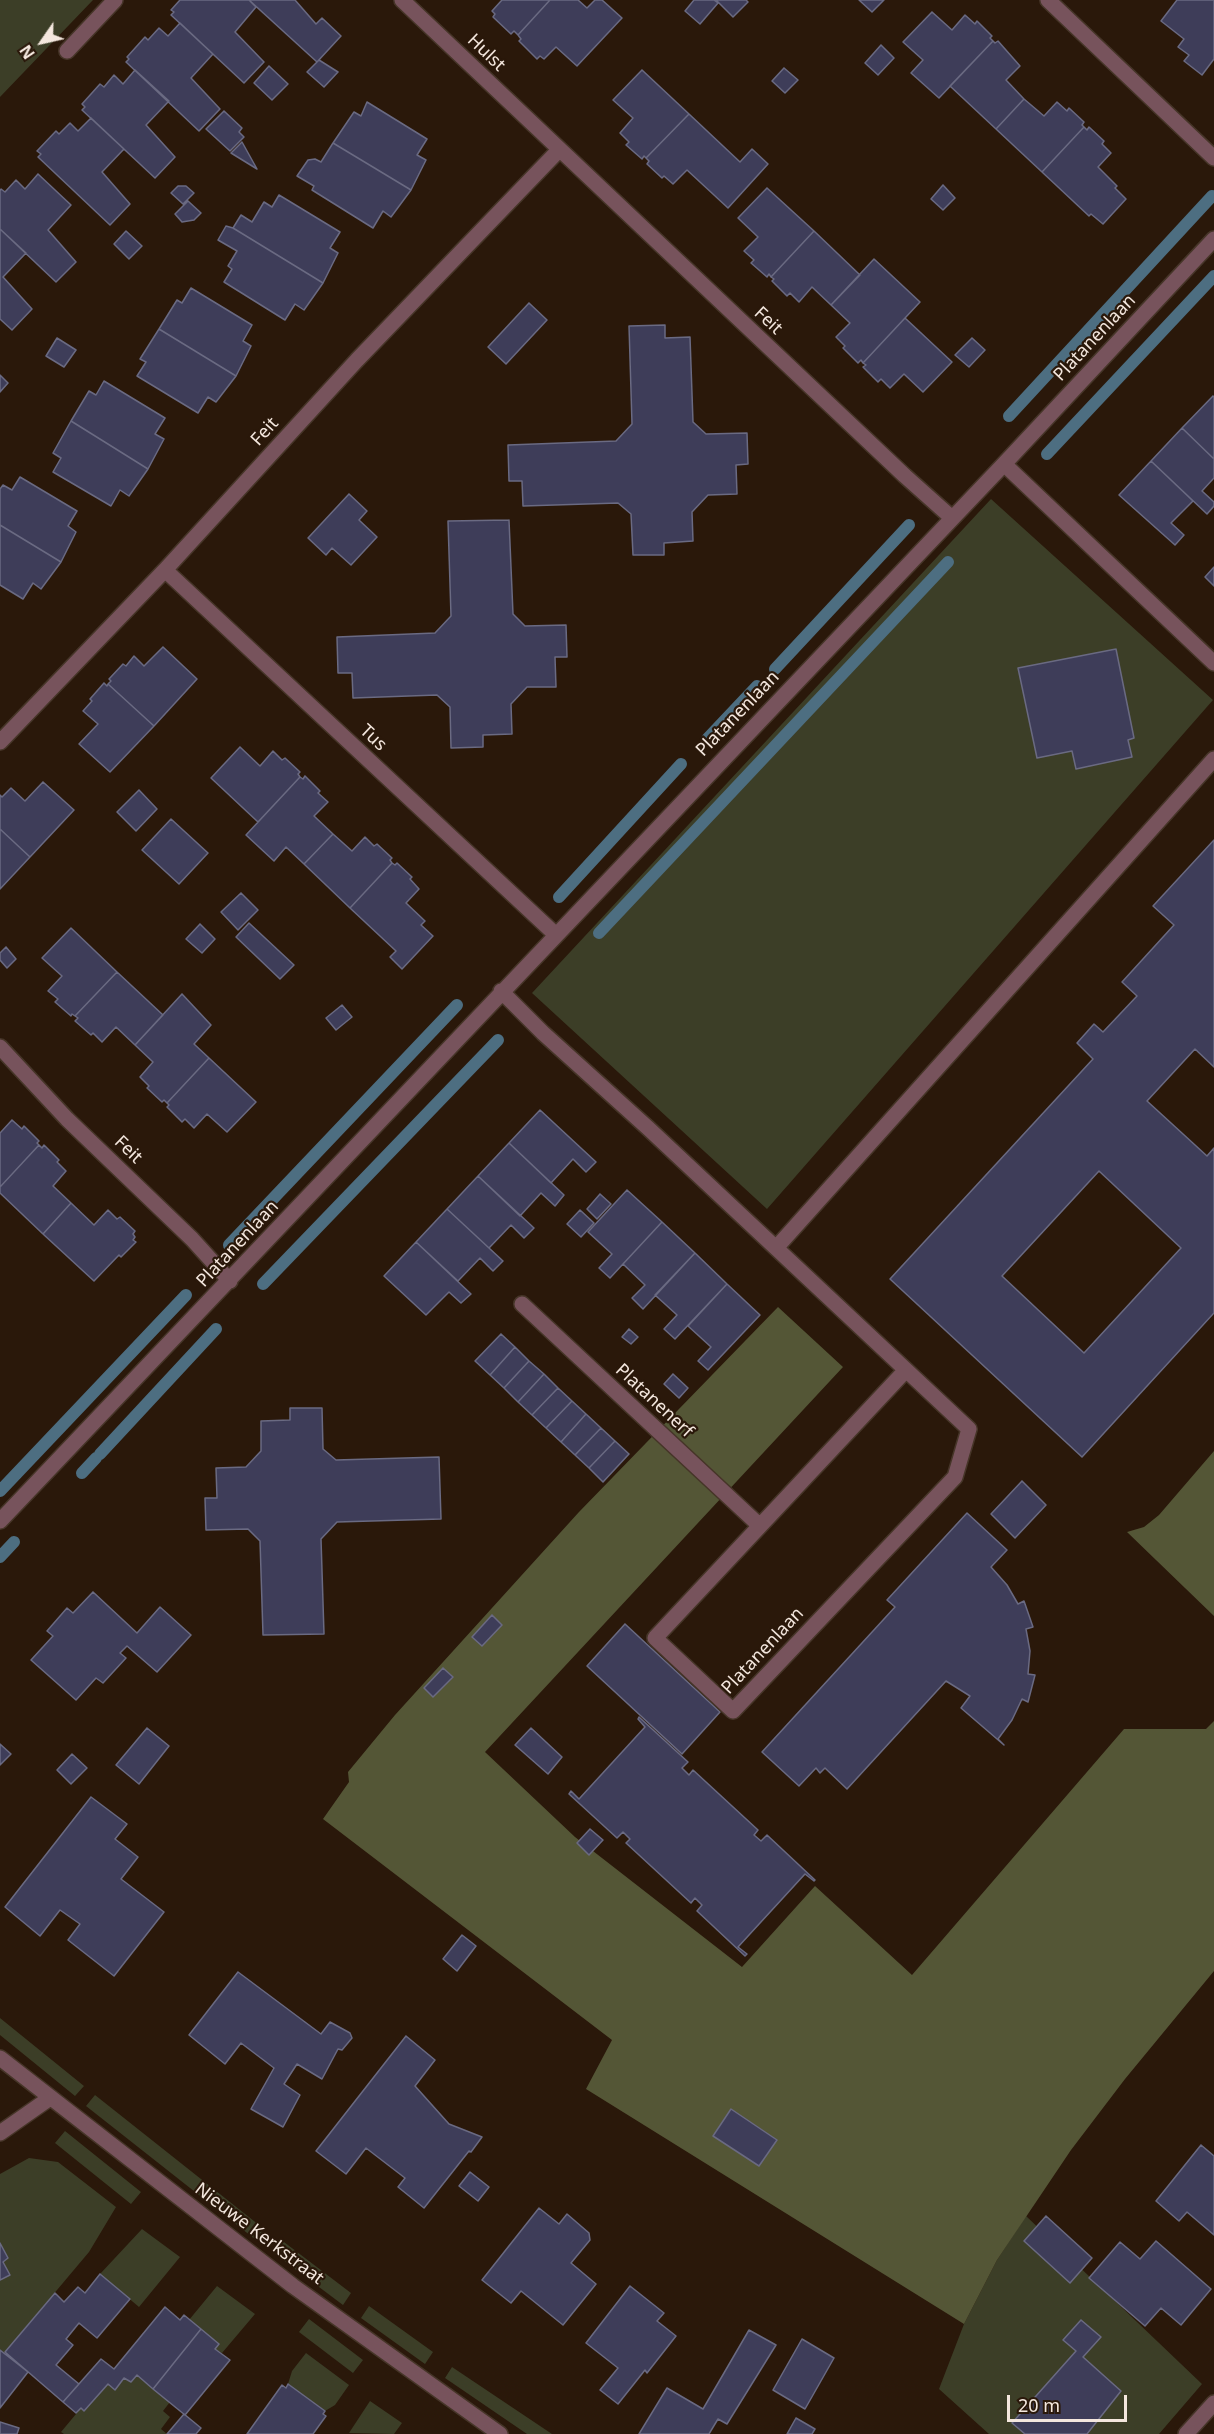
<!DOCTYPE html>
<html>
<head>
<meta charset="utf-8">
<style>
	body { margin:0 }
	#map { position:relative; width:1214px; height:2434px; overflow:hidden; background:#2a180a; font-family:"Noto Sans",sans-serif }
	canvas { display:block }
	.north { position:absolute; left:12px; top:12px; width:60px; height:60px; -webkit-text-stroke:4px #2a180a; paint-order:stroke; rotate:236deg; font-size:16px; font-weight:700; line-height:24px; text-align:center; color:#f4e7de }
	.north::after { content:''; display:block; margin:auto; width:21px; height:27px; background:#f4e7de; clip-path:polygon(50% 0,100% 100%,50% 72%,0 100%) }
	.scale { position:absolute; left:1007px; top:2395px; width:120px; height:27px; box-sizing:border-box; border:3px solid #f4e7de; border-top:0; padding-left:8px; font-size:18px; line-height:21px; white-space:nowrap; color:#f4e7de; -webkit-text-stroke:4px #2a180a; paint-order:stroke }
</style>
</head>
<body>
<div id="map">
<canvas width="1214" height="2434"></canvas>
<div class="north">N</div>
<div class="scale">20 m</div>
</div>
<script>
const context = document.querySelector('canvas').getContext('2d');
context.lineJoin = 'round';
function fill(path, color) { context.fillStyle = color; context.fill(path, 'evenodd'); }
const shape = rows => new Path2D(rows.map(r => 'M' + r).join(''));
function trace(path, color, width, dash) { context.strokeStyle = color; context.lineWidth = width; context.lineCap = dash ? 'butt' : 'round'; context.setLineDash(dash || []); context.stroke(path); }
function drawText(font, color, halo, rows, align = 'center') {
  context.font = font + ' "Noto Sans",sans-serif'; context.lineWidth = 4.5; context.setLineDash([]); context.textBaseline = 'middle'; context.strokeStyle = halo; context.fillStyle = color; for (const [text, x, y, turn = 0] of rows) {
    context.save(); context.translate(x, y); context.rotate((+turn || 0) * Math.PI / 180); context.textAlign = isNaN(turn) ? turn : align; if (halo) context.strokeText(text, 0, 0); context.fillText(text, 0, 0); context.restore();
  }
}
const green = shape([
	[0,0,93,0,0,97],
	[991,499,1213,700,767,1209,532,993],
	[0,2018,84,2086,75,2096,0,2035],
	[95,2095,264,2229,256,2240,86,2106],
	[65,2131,141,2192,131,2204,55,2143],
	[29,2158,58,2162,116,2207,89,2252,4,2353,0,2350,0,2280,3,2262,8,2258,0,2243,0,2174],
	[1026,2216,1202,2384,1159,2434,989,2434,939,2389,964,2324,997,2260],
	[142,2229,180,2257,139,2307,100,2274],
	[280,2239,351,2293,343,2305,271,2251],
	[217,2286,255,2314,222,2353,215,2349,219,2344,189,2320],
	[369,2306,433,2352,425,2364,361,2318],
	[309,2319,363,2360,353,2373,299,2332],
	[306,2353,349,2385,335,2405,325,2411,288,2384,292,2371],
	[452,2367,552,2434,527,2434,445,2378],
	[137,2375,170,2402,163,2411,170,2417,161,2429,167,2434,64,2434,61,2432,81,2408,84,2411,108,2384,124,2378,131,2382],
	[370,2401,402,2423,394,2434,349,2433]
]);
const forest = shape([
	[778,1307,843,1367,485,1752,575,1837,742,1967,815,1886,912,1975,1124,1729,1206,1729,1214,1721,1214,1971,1125,2079,1071,2150,997,2260,964,2324,586,2089,612,2040,323,1819,349,1782,348,1772,395,1715,579,1512],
	[1214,1451,1214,1616,1127,1532,1144,1527,1159,1515]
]);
const stream = shape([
	[1009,416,1212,196],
	[1047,454,1214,276],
	[775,669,909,525],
	[707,739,757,686],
	[559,897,681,764],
	[599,933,948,562],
	[229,1245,457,1005],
	[263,1284,498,1040],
	[100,1454,216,1329],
	[82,1473,96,1458],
	[0,1491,186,1295],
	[0,1557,14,1542]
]);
const building = shape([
	[180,0,249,0,256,7,235,32,264,62,244,83,171,15,174,12,171,10,180,0],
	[249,0,295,0,316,24,322,18,341,36,317,62,249,0],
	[502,0,550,0,518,35,514,31,511,34,493,17,495,14,492,11,502,0],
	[550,0,578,0,587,8,595,0,602,0,622,18,577,66,556,47,544,59,540,56,537,59,519,41,521,39,518,35,550,0],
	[694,0,714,0,718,3,700,24,685,11,694,0],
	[716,0,746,0,748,2,733,17,716,0],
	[859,0,884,0,872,12,859,0],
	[1177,0,1214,0,1214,59,1202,75,1184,61,1189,55,1178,47,1184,39,1161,21,1177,0],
	[932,12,952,30,965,15,975,24,977,21,992,36,990,38,993,41,939,98,911,73,923,60,903,42,932,12],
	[180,23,213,54,191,78,220,109,199,131,126,62,129,59,127,57,145,37,148,40,159,28,168,36,180,23],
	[993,41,995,43,998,41,1020,66,1006,80,1024,99,996,129,950,86,993,41],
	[881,45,894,58,878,75,865,63,881,45],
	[319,60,338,72,324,87,307,72,319,60],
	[269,66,288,84,272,100,254,83,269,66],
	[784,68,798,80,785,93,772,81,784,68],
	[135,70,169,101,146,125,175,157,155,178,82,110,85,107,82,104,100,84,104,87,114,75,123,84,135,70],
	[642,70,689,114,646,158,644,156,642,159,626,145,629,142,620,133,633,118,613,100,642,70],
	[1024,99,1044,116,1057,102,1067,111,1069,108,1084,122,1082,125,1084,127,1042,172,996,129,1024,99],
	[367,102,427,139,417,155,426,160,411,190,333,143,354,112,361,116,367,102],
	[224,111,242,128,239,132,244,137,230,151,206,129,224,111],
	[689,114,740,162,752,149,768,164,728,208,687,170,673,184,664,176,662,178,647,164,649,161,646,158,689,114],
	[91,118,124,149,102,172,130,204,110,225,38,157,41,154,37,151,56,131,59,134,70,123,78,131,91,118],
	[1084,127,1087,130,1089,127,1104,141,1102,144,1111,153,1098,167,1117,186,1115,188,1126,199,1103,224,1091,214,1089,216,1042,172,1084,127],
	[242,142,257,169,231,153,242,142],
	[333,143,411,190,391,217,383,211,373,228,312,190,314,186,297,176,308,160,315,159,321,162,333,143],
	[38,174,71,205,48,230,76,262,56,282,0,229,0,191,1,189,5,192,16,180,25,189,38,174],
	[943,185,955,198,943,210,931,199,943,185],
	[178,186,186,186,194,193,183,204,171,193,178,186],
	[767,188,814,231,771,277,769,274,767,277,751,263,754,260,744,251,758,237,738,218,767,188],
	[279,195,340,232,330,248,338,253,323,283,233,228,241,215,252,222,264,202,272,207,279,195],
	[188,201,201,213,194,220,182,222,175,214,188,201],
	[226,226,233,228,323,283,304,310,295,304,285,320,224,282,232,269,228,266,237,251,218,240,226,226],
	[0,229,26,253,3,277,32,309,12,330,0,319,0,229],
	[126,231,142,246,129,259,114,244,126,231],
	[814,231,860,275,831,305,812,287,799,302,790,293,787,296,772,281,774,279,771,277,814,231],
	[874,259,920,302,863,363,861,360,858,363,843,348,845,346,836,337,850,323,831,305,874,259],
	[191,288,252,325,243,341,251,346,236,376,159,329,177,300,182,303,191,288],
	[529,303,547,320,506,364,488,347,529,303],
	[905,318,952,362,923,392,904,374,890,388,881,379,878,382,863,367,866,365,863,363,905,318],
	[665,325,665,338,690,337,693,422,706,434,747,433,748,464,736,465,737,494,708,495,692,512,693,541,664,543,664,555,633,555,631,514,618,503,523,506,522,481,509,481,508,445,616,441,632,424,629,326,665,325],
	[159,329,236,376,216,402,208,397,198,413,137,376,146,362,140,359,159,329],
	[57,338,76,350,64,367,46,356,57,338],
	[972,338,985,350,969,367,955,355,972,338],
	[0,375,8,383,0,392,0,375],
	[104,381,165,418,155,434,164,439,148,469,71,421,89,391,96,395,104,381],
	[1213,396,1214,397,1214,459,1182,428,1213,396],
	[71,421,148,469,129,496,120,490,111,506,53,472,61,458,53,453,71,421],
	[1182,428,1214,459,1214,478,1202,491,1214,502,1214,506,1207,514,1151,461,1182,428],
	[1151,461,1193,501,1171,523,1184,535,1175,545,1119,495,1151,461],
	[20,477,77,511,68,526,76,532,61,562,0,525,0,489,3,485,12,490,20,477],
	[349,494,367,511,359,520,377,537,351,565,332,548,326,555,308,538,349,494],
	[509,520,513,614,525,626,566,625,567,657,555,657,556,687,527,687,511,704,512,734,483,735,483,747,451,748,450,707,437,695,353,698,352,673,338,673,337,637,435,633,451,616,448,521,509,520],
	[0,525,61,562,41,589,33,583,23,599,0,585,0,525],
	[1214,567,1214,586,1205,577,1214,567],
	[163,647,197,679,154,726,108,684,111,681,109,679,123,664,126,666,134,656,144,666,163,647],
	[1116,649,1134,738,1128,740,1132,757,1076,769,1072,751,1037,758,1018,668,1116,649],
	[104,683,107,686,108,684,154,726,110,772,79,744,98,724,83,711,92,701,90,699,104,683],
	[240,747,260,766,273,751,282,760,285,758,300,772,298,774,300,777,258,822,211,778,240,747],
	[305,776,320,791,318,793,328,802,314,816,333,834,304,864,286,847,274,861,246,835,300,777,303,779,305,776],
	[43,782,74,810,30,857,0,829,0,795,2,797,11,788,25,801,43,782],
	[139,790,157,809,136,831,117,812,139,790],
	[171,819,208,853,179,884,142,850,171,819],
	[0,829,30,857,0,889,0,829],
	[333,834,352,851,365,837,374,846,377,844,392,858,390,860,392,863,350,908,304,864,333,834],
	[1214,840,1214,1067,1195,1049,1147,1101,1207,1156,1214,1148,1214,1313,1082,1457,890,1279,1093,1059,1077,1043,1094,1024,1103,1032,1137,996,1122,982,1174,925,1153,906,1214,840],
	[1099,1171,1181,1248,1084,1353,1002,1276,1099,1171],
	[392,863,395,865,397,863,412,877,410,879,419,889,406,903,425,921,421,925,433,936,402,969,390,957,396,951,350,908,392,863],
	[241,893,258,910,238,930,221,912,241,893],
	[249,923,294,965,280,979,236,937,249,923],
	[200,924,215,939,202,953,186,939,200,924],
	[71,928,117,972,75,1016,72,1014,71,1016,55,1002,58,999,48,991,62,976,42,958,71,928],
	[6,947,16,959,7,968,0,960,0,953,6,947],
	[117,972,163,1015,135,1045,116,1027,102,1042,93,1033,91,1035,75,1021,78,1018,75,1016,117,972],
	[182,994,211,1025,194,1044,209,1058,167,1103,164,1100,162,1102,147,1088,149,1086,140,1077,153,1062,135,1045,182,994],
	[342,1005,352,1017,336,1030,326,1018,342,1005],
	[209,1058,256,1102,227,1132,207,1114,194,1128,185,1119,182,1122,167,1107,169,1105,167,1103,209,1058],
	[540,1110,596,1162,586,1172,573,1159,551,1183,509,1143,540,1110],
	[12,1120,22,1129,24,1126,39,1141,37,1143,39,1145,0,1187,0,1133,12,1120],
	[509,1143,564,1195,555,1206,541,1193,520,1216,478,1176,509,1143],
	[39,1145,42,1148,44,1145,59,1160,57,1162,66,1171,53,1186,71,1203,43,1234,0,1193,0,1187,39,1145],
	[478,1176,534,1228,524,1238,511,1225,489,1248,447,1209,478,1176],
	[627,1190,662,1222,610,1278,599,1268,612,1254,588,1232,627,1190],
	[600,1194,611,1204,597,1219,587,1209,600,1194],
	[71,1203,94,1225,108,1210,117,1219,120,1217,135,1231,133,1234,135,1237,133,1240,136,1242,121,1257,119,1255,94,1281,43,1234,71,1203],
	[447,1209,503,1261,493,1271,480,1258,458,1281,416,1242,447,1209],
	[580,1210,594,1223,581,1237,567,1224,580,1210],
	[662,1222,695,1253,643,1309,632,1298,645,1285,623,1264,662,1222],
	[416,1242,471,1294,461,1303,449,1292,426,1315,384,1276,416,1242],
	[695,1253,727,1284,675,1339,664,1329,677,1315,655,1295,695,1253],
	[727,1284,760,1315,708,1370,698,1361,711,1347,688,1326,727,1284],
	[629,1329,638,1337,631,1344,622,1337,629,1329],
	[501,1334,515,1347,490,1375,475,1361,501,1334],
	[515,1347,529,1361,504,1388,490,1375,515,1347],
	[529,1361,544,1374,518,1402,504,1388,529,1361],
	[544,1374,558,1388,532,1415,518,1402,544,1374],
	[673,1374,688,1388,679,1398,664,1384,673,1374],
	[558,1388,572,1401,546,1428,532,1415,558,1388],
	[572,1401,586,1414,561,1442,546,1428,572,1401],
	[290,1408,322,1408,323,1449,336,1460,439,1457,441,1519,337,1522,321,1539,324,1634,263,1635,260,1541,248,1529,206,1530,205,1498,217,1498,216,1468,246,1467,261,1451,261,1421,290,1420,290,1408],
	[586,1414,601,1428,575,1455,561,1442,586,1414],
	[601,1428,615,1441,589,1468,575,1455,601,1428],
	[615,1441,629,1454,603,1482,589,1468,615,1441],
	[1022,1481,1046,1505,1015,1538,991,1514,1022,1481],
	[967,1513,1007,1550,991,1567,1007,1585,1018,1604,1024,1601,1033,1627,1026,1629,1030,1651,1028,1674,1035,1675,1028,1702,1022,1699,1012,1720,998,1739,1004,1745,961,1708,970,1696,946,1681,847,1789,825,1768,820,1773,816,1768,799,1786,762,1752,895,1607,887,1600,967,1513],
	[93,1592,137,1633,160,1607,191,1635,157,1672,127,1646,120,1653,126,1658,103,1683,96,1678,76,1700,31,1660,53,1636,47,1631,67,1608,73,1613,93,1592],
	[492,1615,502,1625,482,1646,472,1637,492,1615],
	[625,1624,720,1712,682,1754,587,1666,625,1624],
	[443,1668,453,1677,433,1697,424,1688,443,1668],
	[639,1717,688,1762,682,1768,689,1775,693,1770,758,1830,754,1835,761,1841,767,1835,815,1880,814,1881,805,1874,738,1947,747,1954,745,1956,697,1911,702,1905,695,1898,691,1903,626,1843,630,1839,623,1832,617,1838,569,1794,571,1791,579,1799,645,1727,638,1719,639,1717],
	[147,1728,169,1746,139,1784,116,1765,147,1728],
	[531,1728,562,1757,548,1774,515,1745,531,1728],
	[0,1744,11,1754,0,1765,0,1744],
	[72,1754,87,1768,71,1784,57,1770,72,1754],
	[91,1797,127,1824,115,1839,138,1857,121,1879,164,1912,114,1976,68,1940,80,1924,60,1910,40,1936,5,1907,91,1797],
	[590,1829,603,1840,589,1855,577,1843,590,1829],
	[462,1935,476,1946,457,1971,443,1959,462,1935],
	[238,1972,321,2034,330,2022,350,2033,352,2038,342,2050,338,2049,322,2079,297,2064,284,2084,300,2095,283,2127,251,2109,274,2068,241,2043,225,2064,189,2035,238,1972],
	[406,2036,435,2060,415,2086,449,2124,482,2137,471,2152,469,2151,424,2208,398,2187,405,2178,366,2148,346,2174,316,2151,406,2036],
	[731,2109,777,2140,759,2166,713,2136,731,2109],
	[1201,2145,1214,2156,1214,2235,1187,2212,1179,2221,1156,2201,1201,2145],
	[470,2172,489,2187,478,2201,459,2186,470,2172],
	[539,2208,559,2224,567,2214,589,2233,590,2240,571,2263,596,2284,563,2325,521,2291,511,2303,482,2280,539,2208],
	[1046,2216,1092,2258,1070,2283,1024,2241,1046,2216],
	[1156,2241,1211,2289,1181,2325,1161,2308,1145,2326,1089,2278,1120,2242,1140,2259,1156,2241],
	[0,2243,8,2258,3,2262,10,2275,0,2280,0,2243],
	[100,2274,130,2299,97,2338,79,2323,66,2339,73,2345,56,2365,79,2384,63,2402,5,2352,55,2293,64,2302,78,2287,85,2293,100,2274],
	[630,2286,664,2313,657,2321,676,2336,647,2373,645,2370,618,2404,600,2390,618,2368,586,2343,630,2286],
	[165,2307,180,2320,184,2315,201,2329,153,2389,137,2375,131,2382,124,2378,115,2390,108,2384,84,2411,81,2408,76,2413,63,2402,101,2359,114,2369,165,2307],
	[1081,2320,1101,2337,1083,2357,1121,2391,1087,2434,1025,2434,1012,2423,1076,2351,1063,2340,1081,2320],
	[201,2329,219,2344,215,2349,230,2360,185,2415,153,2389,201,2329],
	[749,2330,776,2345,727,2424,718,2419,709,2434,639,2434,667,2388,703,2409,749,2330],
	[802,2339,834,2358,805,2409,773,2390,802,2339],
	[0,2350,28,2372,0,2408,0,2350],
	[288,2384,325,2411,323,2414,326,2416,313,2434,247,2434,282,2385,286,2388,288,2384],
	[184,2414,201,2428,196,2434,167,2434,184,2414],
	[796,2418,815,2429,812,2434,787,2434,796,2418],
	[0,2422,19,2428,17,2434,0,2434,0,2422]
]);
const minor = shape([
	[402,0,905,476,952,518],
	[1048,0,1214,158],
	[67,51,115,0],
	[1004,464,1214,663],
	[165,570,555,934],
	[0,742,165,570,357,360,559,150],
	[501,991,543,1033,648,1128,969,1429,955,1477,733,1711,655,1638,906,1370],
	[0,1047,67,1119,192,1239,230,1281],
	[776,1248,1214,759],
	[522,1304,759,1525],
	[0,1521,1004,464,1214,239],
	[0,2058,293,2286,500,2434],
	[0,2133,50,2098],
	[1186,2434,1214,2403]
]);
const streetNames = [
	["Hulst",486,53,44],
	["Feit",768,321,43],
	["Platanenlaan",1095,338,-47],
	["Feit",265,432,-48],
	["Platanenlaan",738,714,-46],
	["Tus",373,738,43],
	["Feit",128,1150,44],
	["Platanenlaan",238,1244,-47],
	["Platanenerf",654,1401,43],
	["Platanenlaan",763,1651,-47],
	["Nieuwe Kerkstraat",259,2234,37]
];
fill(green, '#3c3e27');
fill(forest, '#545636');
trace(stream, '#4d6e81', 12);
fill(building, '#3e3d59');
trace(building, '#6a6a82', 1.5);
trace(minor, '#463528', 18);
trace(minor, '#77535c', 15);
drawText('18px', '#f4e7de', '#2a180a', streetNames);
</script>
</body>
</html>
